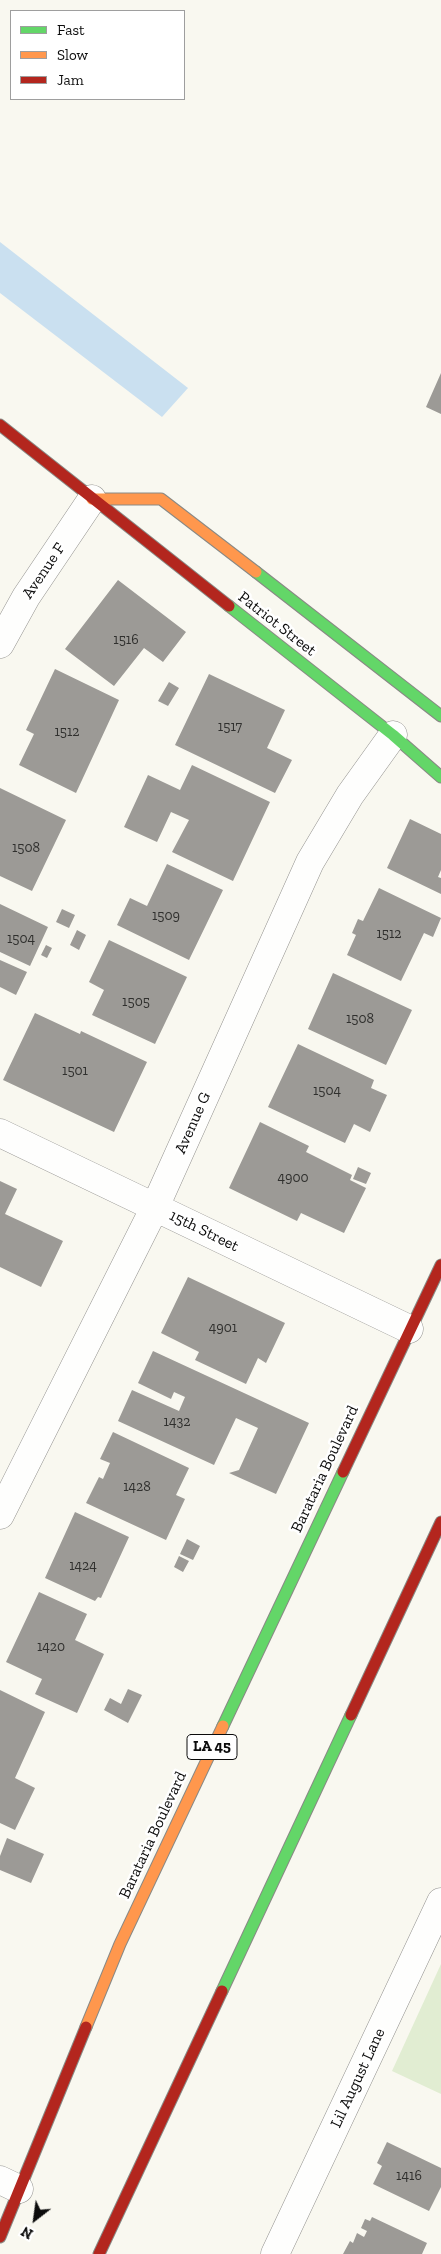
<!DOCTYPE html>
<html>
<head>
<meta charset="utf-8">
<style>
	body { margin:0 }
	#map { position:relative; width:441px; height:2254px; overflow:hidden; background:#f9f8f0; font-family:"Zilla Slab",serif }
	canvas { display:block }
	.legend { position:absolute; left:10px; top:10px; width:175px; height:90px; box-sizing:border-box; background:#fff; border:1px solid #9e9e9e; margin:0; padding:6px 9px; list-style:none; font-size:15px; color:#0c0c0c }
	.legend li { display:flex; align-items:center; gap:10px; height:25px }
	.legend b { width:25px; border:1px solid #9e9e9e }
	.north { position:absolute; left:10px; top:2194px; width:50px; height:50px; -webkit-text-stroke:4px #fff; paint-order:stroke; rotate:210deg; font-size:14px; font-weight:700; line-height:20px; text-align:center; color:#0c0c0c }
	.north::after { content:''; display:block; margin:auto; width:18px; height:22px; background:#0c0c0c; clip-path:polygon(50% 0,100% 100%,50% 72%,0 100%) }
</style>
</head>
<body>
<div id="map">
<canvas width="441" height="2254"></canvas>
<ul class="legend">
<li><b style="height:6px;background:#63d668"></b>Fast</li>
<li><b style="height:6px;background:#ff974d"></b>Slow</li>
<li><b style="height:6px;background:#b3261e"></b>Jam</li>
</ul>
<div class="north">N</div>
</div>
<script>
const context = document.querySelector('canvas').getContext('2d');
context.lineJoin = 'round';
function fill(path, color) { context.fillStyle = color; context.fill(path, 'evenodd'); }
const shape = rows => new Path2D(rows.map(r => 'M' + r).join(''));
function trace(path, color, width, dash) { context.strokeStyle = color; context.lineWidth = width; context.lineCap = dash ? 'butt' : 'round'; context.setLineDash(dash || []); context.stroke(path); }
function drawText(font, color, halo, rows, align = 'center') {
  context.font = font + ' "Zilla Slab",serif'; context.lineWidth = 5; context.setLineDash([]); context.textBaseline = 'middle'; context.strokeStyle = halo; context.fillStyle = color; for (const [text, x, y, turn = 0] of rows) {
    context.save(); context.translate(x, y); context.rotate((+turn || 0) * Math.PI / 180); context.textAlign = isNaN(turn) ? turn : align; if (halo) context.strokeText(text, 0, 0); context.fillText(text, 0, 0); context.restore();
  }
}
const green = shape([
	[441,1964,441,2094,392,2071]
]);
const water = shape([
	[0,242,188,388,162,417,0,293]
]);
const building = shape([
	[441,373,441,414,426,407],
	[118,580,186,632,163,662,144,648,114,686,65,649],
	[55,669,119,700,76,793,19,765,34,734,26,730],
	[209,674,285,710,267,748,292,760,275,793,175,745],
	[169,682,179,688,168,706,158,701],
	[192,765,270,802,233,881,172,852,189,820,171,812,157,842,124,827,148,775,180,790],
	[0,788,66,820,32,891,0,876],
	[410,819,441,834,441,870,438,877,441,878,441,894,387,868],
	[167,864,223,890,189,960,117,925,130,898,147,906],
	[379,888,441,918,433,937,424,933,401,981,347,955,356,935,352,933,358,919,363,921],
	[0,904,48,927,30,966,0,952],
	[62,909,75,915,69,928,56,922],
	[77,930,86,935,79,950,70,945],
	[109,940,187,977,155,1044,92,1015,104,990,89,982],
	[46,945,52,948,47,958,41,955],
	[0,960,27,972,16,995,0,987],
	[333,973,412,1010,386,1065,308,1029],
	[35,1013,80,1034,81,1031,147,1062,114,1132,3,1080],
	[298,1044,374,1080,371,1088,387,1095,370,1132,354,1124,345,1143,268,1107],
	[260,1122,309,1146,306,1152,352,1175,350,1180,366,1188,344,1233,301,1213,297,1221,229,1188],
	[358,1167,371,1173,366,1184,353,1179],
	[0,1181,17,1189,5,1214,63,1241,41,1287,0,1267],
	[188,1277,285,1323,266,1363,258,1358,246,1384,195,1360,199,1352,161,1333],
	[153,1351,309,1423,276,1494,229,1473,239,1470,258,1428,236,1418,214,1465,118,1421,132,1390,179,1411,185,1397,174,1392,171,1399,138,1383],
	[113,1432,189,1468,176,1495,185,1499,166,1540,86,1503,99,1477,103,1479,110,1463,100,1459],
	[75,1512,129,1537,101,1598,98,1597,95,1601,45,1578],
	[187,1539,200,1546,193,1560,180,1554],
	[179,1556,189,1561,183,1572,174,1567],
	[39,1592,87,1614,75,1640,104,1654,77,1713,35,1694,42,1679,6,1662],
	[128,1689,142,1695,128,1723,104,1710,110,1698,121,1704],
	[0,1690,45,1712,15,1778,35,1788,15,1830,0,1823],
	[7,1838,44,1854,31,1883,0,1870,0,1856],
	[387,2142,441,2168,441,2187,429,2211,373,2184,382,2166,377,2163],
	[372,2217,427,2243,422,2254,343,2254,350,2241,353,2243,357,2233,364,2237,367,2231,361,2228,365,2219,370,2221]
]);
const street = shape([
	[0,644,26,597,92,499],
	[0,1133,409,1329],
	[0,1515,155,1207,310,862,350,795,393,735],
	[0,2180,19,2189],
	[275,2254,441,1902]
]);
const fast = shape([
	[256,572,441,716],
	[229,606,393,735,441,777],
	[223,1726,343,1472],
	[222,1991,351,1715]
]);
const slow = shape([
	[92,499,161,499,256,572],
	[86,2027,120,1944,223,1726]
]);
const jam = shape([
	[0,425,229,606],
	[343,1472,441,1265],
	[351,1715,441,1522],
	[0,2237,86,2027],
	[99,2254,222,1991]
]);
const numberNames = [
	["1516",126,640],
	["1517",230,727],
	["1512",67,732],
	["1508",26,848],
	["1509",166,916],
	["1512",389,934],
	["1504",21,939],
	["1505",136,1002],
	["1508",360,1019],
	["1501",75,1071],
	["1504",327,1091],
	["4900",293,1178],
	["4901",223,1328],
	["1432",177,1422],
	["1428",137,1487],
	["1424",83,1566],
	["1420",51,1647],
	["1416",409,2176]
];
const shields = [
	[212,1747,50]
];
const shieldNames = [
	["LA 45",212,1747]
];
const streetNames = [
	["Avenue F",44,571,-56],
	["Patriot Street",277,624,38],
	["Avenue G",193,1123,-66],
	["15th Street",204,1231,26],
	["Barataria Boulevard",325,1469,-65],
	["Barataria Boulevard",153,1835,-65],
	["Lil August Lane",358,2078,-65]
];
fill(green, '#e1edd2');
fill(water, '#cae0f0');
fill(building, '#9c9a96');
trace(street, '#93928f', 29);
trace(fast, '#898985', 13);
trace(slow, '#898985', 13);
trace(jam, '#898985', 13);
trace(street, '#fefefd', 28);
trace(fast, '#63d668', 11);
trace(slow, '#ff974d', 11);
trace(jam, '#b3261e', 11);
drawText('14px', '#30302e', null, numberNames);
for (const [x, y, w] of shields) { const box = new Path2D(); box.roundRect(x - w / 2, y - 12.5, w, 25, 4); context.fillStyle = '#fff'; context.fill(box); trace(box, '#0c0c0c', 1); }
drawText('bold 15px', '#0c0c0c', null, shieldNames);
drawText('16px', '#0c0c0c', '#fff', streetNames);
</script>
</body>
</html>
